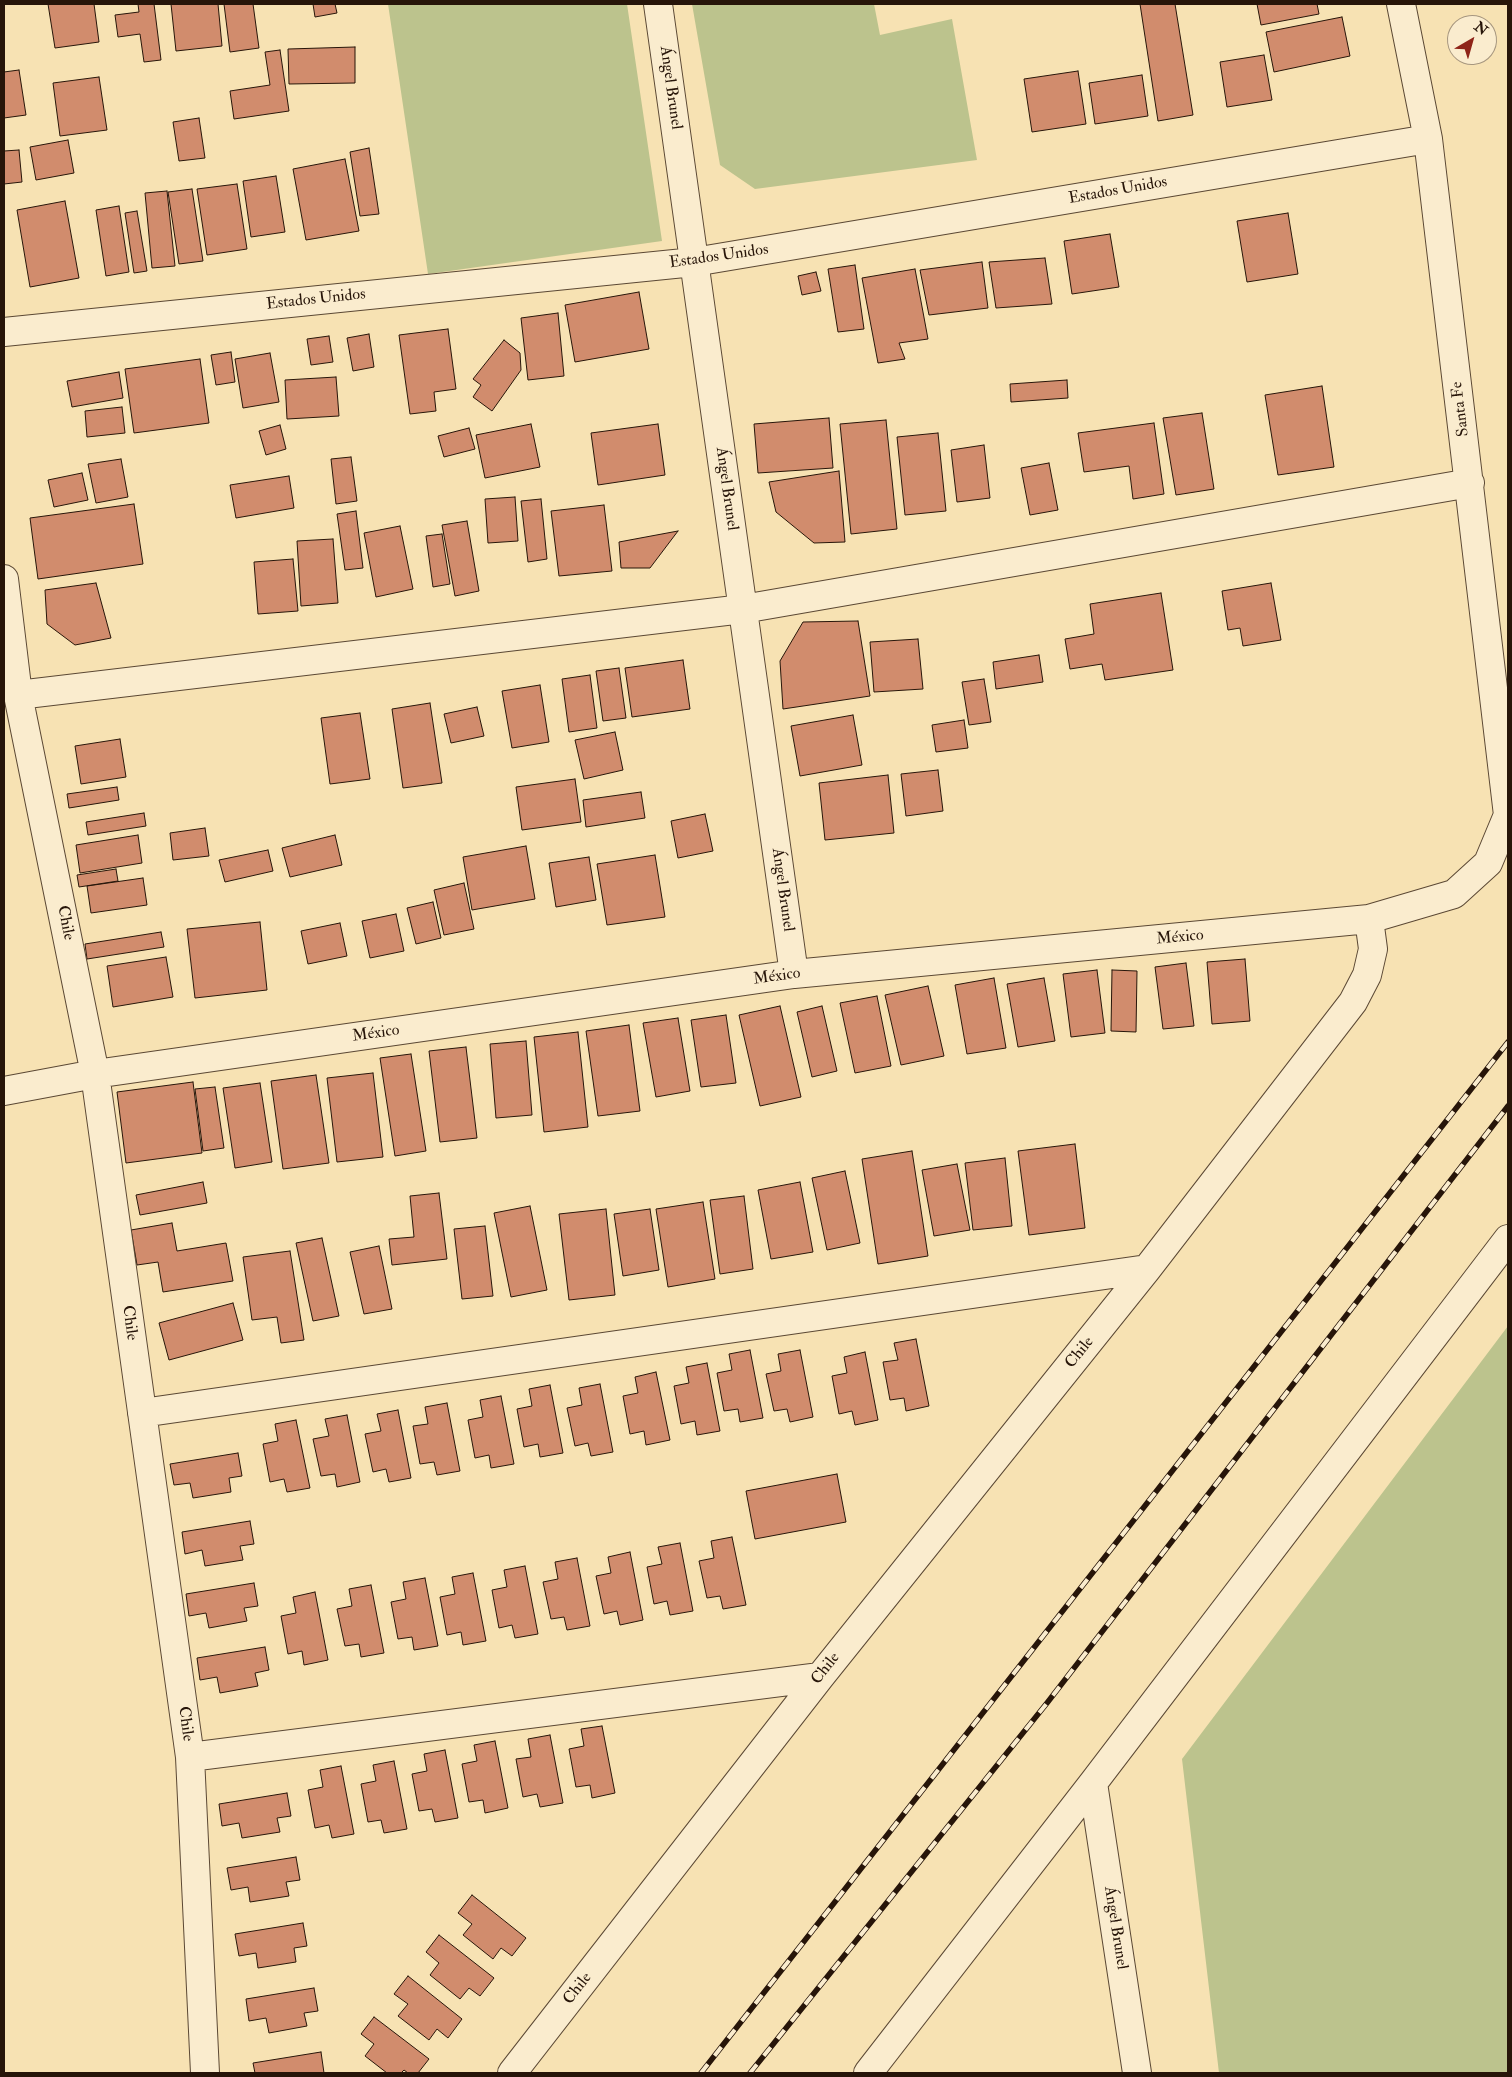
<!DOCTYPE html>
<html>
<head>
<meta charset="utf-8">
<style>
	body { margin:0 }
	#map { position:relative; width:1512px; height:2077px; overflow:hidden; background:#f7e2b3; font-family:"IM FELL Double Pica",serif }
	canvas { display:block }
	.frame { position:absolute; inset:0; border:5px solid #271509; pointer-events:none }
	.north { position:absolute; left:1447px; top:15px; width:50px; height:50px; box-sizing:border-box; background:#faecce; border:1px solid #a6967f; border-radius:50%; rotate:38deg; font-size:14px; font-weight:700; line-height:20px; text-align:center; color:#271509 }
	.north::after { content:''; display:block; margin:auto; width:18px; height:22px; background:#8f2418; clip-path:polygon(50% 0,100% 100%,50% 72%,0 100%) }
</style>
</head>
<body>
<div id="map">
<canvas width="1512" height="2077"></canvas>
<div class="frame"></div>
<div class="north">N</div>
</div>
<script>
const context = document.querySelector('canvas').getContext('2d');
context.lineJoin = 'round';
function fill(path, color) { context.fillStyle = color; context.fill(path, 'evenodd'); }
const shape = rows => new Path2D(rows.map(r => 'M' + r).join(''));
function trace(path, color, width, dash) { context.strokeStyle = color; context.lineWidth = width; context.lineCap = dash ? 'butt' : 'round'; context.setLineDash(dash || []); context.stroke(path); }
function drawText(font, color, halo, rows, align = 'center') {
  context.font = font + ' "IM FELL Double Pica",serif'; context.lineWidth = 4; context.setLineDash([]); context.textBaseline = 'middle'; context.strokeStyle = halo; context.fillStyle = color; for (const [text, x, y, turn = 0] of rows) {
    context.save(); context.translate(x, y); context.rotate((+turn || 0) * Math.PI / 180); context.textAlign = isNaN(turn) ? turn : align; if (halo) context.strokeText(text, 0, 0); context.fillText(text, 0, 0); context.restore();
  }
}
const green = shape([
	[388,4,627,4,662,241,428,274],
	[692,4,874,4,880,35,952,19,977,160,755,189,720,165],
	[1508,1326,1508,2073,1219,2073,1182,1759]
]);
const building = shape([
	[48,4,94,4,99,42,55,48,48,4],
	[138,4,154,4,161,60,144,62,140,34,118,37,115,15,139,12,138,4],
	[171,4,218,4,222,46,176,51,171,4],
	[224,4,253,4,259,48,230,52,224,4],
	[313,4,335,4,337,13,315,17,313,4],
	[1140,4,1175,4,1193,115,1158,121,1140,4],
	[1257,4,1317,4,1319,14,1261,25,1257,4],
	[1342,17,1350,56,1274,72,1266,32,1342,17],
	[355,47,355,83,289,84,288,49,355,47],
	[280,50,289,111,234,119,230,91,270,85,265,52,280,50],
	[1264,55,1272,100,1227,107,1220,62,1264,55],
	[19,70,26,115,4,118,4,72,19,70],
	[1078,71,1086,124,1032,132,1024,79,1078,71],
	[1142,75,1148,116,1095,124,1089,83,1142,75],
	[99,77,107,130,60,136,53,83,99,77],
	[199,118,205,158,179,161,173,122,199,118],
	[68,140,74,173,36,180,30,147,68,140],
	[369,148,379,214,360,216,350,152,369,148],
	[19,150,22,182,4,184,4,151,19,150],
	[345,159,359,231,306,240,293,169,345,159],
	[276,176,285,232,251,237,243,181,276,176],
	[237,184,247,249,207,255,197,189,237,184],
	[192,189,203,261,179,264,168,192,192,189],
	[167,191,175,266,152,268,145,193,167,191],
	[65,201,79,278,30,287,17,210,65,201],
	[119,206,129,272,106,276,96,210,119,206],
	[137,211,147,271,134,273,125,213,137,211],
	[1288,213,1298,274,1247,282,1237,221,1288,213],
	[1110,234,1119,287,1072,294,1064,241,1110,234],
	[1045,258,1052,304,996,308,989,262,1045,258],
	[982,262,988,308,929,315,920,270,982,262],
	[855,265,864,329,838,332,828,269,855,265],
	[915,269,928,339,899,343,905,359,878,363,862,278,915,269],
	[816,272,821,291,802,295,798,276,816,272],
	[639,292,649,349,575,362,565,305,639,292],
	[558,313,564,376,528,380,521,318,558,313],
	[448,329,456,389,434,392,436,411,410,414,399,335,448,329],
	[369,334,374,367,353,371,347,338,369,334],
	[329,336,333,362,311,365,307,339,329,336],
	[504,340,520,353,521,370,492,411,473,397,481,385,473,379,504,340],
	[231,352,235,382,216,385,211,355,231,352],
	[270,353,279,402,243,408,235,359,270,353],
	[200,359,209,423,134,433,125,369,200,359],
	[119,372,123,398,72,407,67,381,119,372],
	[336,377,339,416,287,419,285,380,336,377],
	[1067,380,1068,398,1011,402,1010,384,1067,380],
	[1322,386,1334,467,1278,475,1265,395,1322,386],
	[122,407,125,433,87,437,85,411,122,407],
	[1202,413,1214,489,1176,495,1163,418,1202,413],
	[829,418,833,468,758,473,754,424,829,418],
	[886,420,897,529,851,534,840,424,886,420],
	[1154,423,1164,494,1133,499,1129,466,1084,472,1078,433,1154,423],
	[531,424,540,467,485,478,476,435,531,424],
	[658,424,665,475,598,485,591,433,658,424],
	[280,425,286,449,266,455,259,431,280,425],
	[469,428,475,449,444,457,438,436,469,428],
	[938,433,946,511,905,515,897,437,938,433],
	[984,445,990,498,957,502,951,450,984,445],
	[351,457,357,501,336,504,331,459,351,457],
	[121,459,128,497,96,503,88,464,121,459],
	[1049,463,1058,510,1030,515,1021,468,1049,463],
	[839,471,845,542,814,543,776,512,769,482,839,471],
	[82,473,88,500,54,507,48,480,82,473],
	[289,476,294,508,236,518,230,485,289,476],
	[515,497,518,541,488,543,485,499,515,497],
	[541,499,547,559,528,562,521,501,541,499],
	[134,504,143,564,38,579,30,518,134,504],
	[604,505,612,571,559,576,551,511,604,505],
	[356,511,363,568,345,570,337,514,356,511],
	[467,521,479,591,455,596,442,525,467,521],
	[400,526,413,589,376,597,364,533,400,526],
	[678,531,650,568,621,568,619,542,678,531],
	[442,534,450,584,433,587,426,536,442,534],
	[333,539,338,603,301,606,297,541,333,539],
	[293,559,298,611,258,614,254,562,293,559],
	[96,583,111,638,75,645,47,624,45,590,96,583],
	[1271,583,1281,640,1243,646,1240,628,1228,630,1222,591,1271,583],
	[1161,593,1173,670,1105,680,1102,664,1070,669,1065,639,1094,634,1090,604,1161,593],
	[858,621,870,696,783,709,780,661,803,622,858,621],
	[918,639,923,689,874,692,870,642,918,639],
	[1039,655,1043,682,996,689,993,662,1039,655],
	[683,660,690,709,632,717,625,668,683,660],
	[619,668,626,718,603,721,596,671,619,668],
	[590,675,597,728,569,732,562,679,590,675],
	[984,679,991,722,969,725,962,682,984,679],
	[540,685,549,742,512,748,502,691,540,685],
	[430,703,442,783,403,788,392,709,430,703],
	[477,707,484,736,451,743,444,714,477,707],
	[360,713,370,779,330,784,321,718,360,713],
	[853,715,862,765,800,776,791,726,853,715],
	[964,720,968,748,936,752,932,725,964,720],
	[615,732,623,770,584,779,575,740,615,732],
	[120,739,126,777,81,784,75,746,120,739],
	[938,770,943,811,906,816,901,774,938,770],
	[888,775,894,833,825,840,819,783,888,775],
	[575,779,581,822,522,830,516,787,575,779],
	[117,787,119,800,69,808,67,794,117,787],
	[641,792,645,818,586,827,583,800,641,792],
	[144,813,146,826,88,835,86,822,144,813],
	[705,814,713,851,678,858,671,821,705,814],
	[205,828,209,856,173,860,170,833,205,828],
	[138,835,142,863,80,873,76,845,138,835],
	[335,835,342,865,290,877,282,848,335,835],
	[526,846,535,899,472,910,463,857,526,846],
	[268,850,273,871,225,882,219,860,268,850],
	[655,855,665,917,607,925,597,864,655,855],
	[589,857,596,900,556,907,549,863,589,857],
	[116,869,118,881,79,887,77,875,116,869],
	[143,878,147,905,91,913,87,886,143,878],
	[464,883,474,929,444,935,434,890,464,883],
	[433,902,441,938,416,944,407,908,433,902],
	[396,914,404,951,370,958,362,921,396,914],
	[260,922,267,990,195,998,187,929,260,922],
	[340,923,347,956,308,964,301,931,340,923],
	[161,932,164,947,87,959,85,944,161,932],
	[166,957,173,997,113,1007,107,966,166,957],
	[1245,959,1250,1021,1212,1024,1207,962,1245,959],
	[1186,963,1194,1026,1163,1029,1155,967,1186,963],
	[1097,970,1105,1033,1071,1037,1063,974,1097,970],
	[1112,970,1137,971,1136,1032,1111,1031,1112,970],
	[994,978,1006,1048,967,1054,955,985,994,978],
	[1044,978,1055,1041,1018,1047,1007,984,1044,978],
	[928,986,944,1056,901,1065,885,995,928,986],
	[877,996,891,1066,855,1073,840,1003,877,996],
	[780,1006,801,1097,760,1106,739,1015,780,1006],
	[822,1006,837,1071,812,1077,797,1012,822,1006],
	[726,1015,736,1083,701,1087,691,1020,726,1015],
	[678,1018,690,1091,656,1097,643,1023,678,1018],
	[629,1025,640,1111,598,1116,586,1031,629,1025],
	[578,1032,588,1127,544,1132,534,1037,578,1032],
	[526,1041,532,1115,496,1118,490,1044,526,1041],
	[466,1047,477,1138,440,1142,429,1051,466,1047],
	[411,1054,426,1151,395,1156,380,1058,411,1054],
	[373,1073,383,1157,337,1162,327,1078,373,1073],
	[316,1075,329,1163,283,1169,271,1081,316,1075],
	[193,1082,202,1153,126,1163,117,1092,193,1082],
	[260,1083,272,1162,235,1168,223,1088,260,1083],
	[215,1087,224,1148,203,1151,195,1089,215,1087],
	[1075,1144,1085,1228,1029,1235,1018,1151,1075,1144],
	[912,1151,928,1256,878,1264,862,1159,912,1151],
	[1005,1158,1012,1226,973,1230,965,1163,1005,1158],
	[957,1164,970,1230,934,1236,922,1170,957,1164],
	[845,1171,860,1243,827,1250,812,1178,845,1171],
	[203,1182,207,1203,140,1215,136,1195,203,1182],
	[800,1182,813,1252,771,1259,758,1190,800,1182],
	[439,1193,447,1259,392,1265,389,1239,414,1237,410,1196,439,1193],
	[744,1196,753,1269,720,1274,710,1200,744,1196],
	[703,1202,715,1279,668,1287,656,1209,703,1202],
	[530,1206,547,1290,511,1297,494,1213,530,1206],
	[606,1209,615,1295,569,1300,559,1214,606,1209],
	[650,1209,659,1270,623,1276,614,1214,650,1209],
	[172,1223,177,1251,226,1243,233,1281,163,1292,158,1262,137,1265,131,1230,172,1223],
	[485,1226,493,1296,462,1299,454,1229,485,1226],
	[322,1238,339,1316,313,1321,296,1243,322,1238],
	[379,1246,392,1309,364,1314,350,1252,379,1246],
	[290,1251,304,1340,281,1343,277,1317,252,1320,243,1257,290,1251],
	[233,1303,243,1340,169,1360,159,1323,233,1303],
	[916,1339,929,1406,906,1411,904,1398,890,1400,883,1362,898,1360,894,1343,916,1339],
	[750,1350,763,1418,740,1422,738,1409,724,1411,717,1373,732,1370,729,1354,750,1350],
	[800,1350,813,1417,790,1422,787,1409,774,1411,766,1374,781,1371,778,1354,800,1350],
	[865,1352,878,1420,855,1425,852,1411,839,1414,832,1376,847,1373,844,1357,865,1352],
	[707,1363,720,1431,697,1435,695,1421,681,1424,674,1386,689,1383,686,1367,707,1363],
	[656,1372,670,1440,646,1445,644,1431,630,1434,623,1396,638,1393,635,1377,656,1372],
	[600,1384,613,1452,591,1456,588,1443,575,1446,567,1408,582,1405,579,1388,600,1384],
	[550,1385,563,1453,540,1457,538,1444,524,1447,517,1409,532,1406,529,1389,550,1385],
	[501,1396,514,1464,491,1468,489,1455,475,1458,468,1420,483,1417,480,1400,501,1396],
	[447,1403,460,1471,437,1475,434,1462,420,1464,413,1426,428,1424,425,1407,447,1403],
	[398,1410,411,1478,389,1482,386,1469,373,1472,365,1434,381,1431,377,1414,398,1410],
	[347,1415,360,1482,337,1487,335,1474,321,1476,313,1439,329,1436,325,1419,347,1415],
	[296,1420,310,1488,287,1492,284,1479,270,1482,263,1444,278,1441,275,1424,296,1420],
	[238,1453,242,1476,229,1478,231,1492,193,1498,190,1483,174,1485,170,1464,238,1453],
	[837,1474,846,1522,755,1539,746,1491,837,1474],
	[250,1521,254,1544,240,1546,243,1560,205,1566,202,1550,185,1554,182,1532,250,1521],
	[732,1537,746,1605,723,1609,720,1596,707,1598,699,1561,714,1558,711,1541,732,1537],
	[680,1543,693,1611,670,1615,667,1601,654,1604,647,1567,662,1564,658,1547,680,1543],
	[630,1552,643,1620,620,1625,617,1611,604,1614,596,1576,611,1573,608,1557,630,1552],
	[577,1558,590,1626,567,1630,564,1617,551,1619,543,1582,558,1579,555,1562,577,1558],
	[525,1566,538,1634,515,1638,512,1625,499,1628,492,1590,507,1587,504,1570,525,1566],
	[473,1573,486,1641,463,1645,461,1632,447,1635,440,1597,455,1594,452,1577,473,1573],
	[425,1578,438,1646,414,1650,412,1637,398,1639,391,1602,406,1599,403,1582,425,1578],
	[254,1583,258,1606,244,1608,247,1621,209,1628,206,1613,189,1616,186,1594,254,1583],
	[371,1585,384,1653,361,1657,359,1644,345,1646,337,1609,352,1606,349,1589,371,1585],
	[315,1592,328,1660,304,1665,302,1651,288,1654,281,1616,296,1613,293,1597,315,1592],
	[265,1647,269,1670,255,1673,258,1686,220,1693,217,1677,200,1680,197,1658,265,1647],
	[602,1726,615,1793,592,1798,590,1785,576,1787,569,1749,584,1746,581,1729,602,1726],
	[550,1735,563,1803,540,1807,537,1794,523,1797,516,1759,531,1757,528,1739,550,1735],
	[495,1741,508,1808,485,1813,483,1800,469,1802,462,1764,477,1761,474,1745,495,1741],
	[445,1750,458,1818,435,1822,432,1809,419,1811,412,1774,427,1771,424,1754,445,1750],
	[394,1761,407,1829,384,1833,381,1820,368,1822,361,1784,376,1781,373,1765,394,1761],
	[341,1766,354,1834,332,1838,329,1825,315,1828,308,1790,323,1787,320,1770,341,1766],
	[287,1793,291,1816,277,1818,280,1832,242,1838,239,1823,222,1826,219,1804,287,1793],
	[296,1857,300,1880,286,1882,289,1896,250,1902,248,1887,231,1890,227,1868,296,1857],
	[472,1895,526,1938,512,1956,501,1948,493,1959,463,1935,472,1924,458,1913,472,1895],
	[303,1923,307,1946,294,1948,296,1962,258,1968,256,1953,239,1956,235,1934,303,1923],
	[439,1935,494,1978,480,1996,469,1988,460,1999,430,1975,439,1963,426,1952,439,1935],
	[408,1976,462,2019,448,2038,437,2029,429,2040,398,2016,408,2004,394,1994,408,1976],
	[314,1988,318,2011,304,2013,307,2026,269,2033,266,2018,249,2021,246,1999,314,1988],
	[374,2017,429,2059,418,2073,408,2073,404,2070,401,2073,387,2073,365,2056,374,2044,361,2034,374,2017],
	[321,2052,324,2073,255,2073,253,2063,321,2052]
]);
const minor = shape([
	[658,4,794,974],
	[4,332,694,262,1428,139],
	[4,579,18,695,95,1074,190,1757,205,2073],
	[18,695,743,609,1470,483],
	[4,1091,95,1074,794,974,1369,919,1454,894,1488,863,1508,815,1428,139,1401,4],
	[142,1413,1147,1269,1353,1002,1367,975,1373,949,1369,919],
	[190,1757,820,1677],
	[1093,1783,1137,2073],
	[512,2073,820,1677,1147,1269],
	[868,2073,1093,1783,1508,1239]
]);
const rail = shape([
	[701,2073,1508,1042],
	[750,2073,1047,1703,1508,1106]
]);
const streetNames = [
	["Ángel Brunel",670,88,82],
	["Estados Unidos",1118,191,-10],
	["Estados Unidos",719,257,-8],
	["Estados Unidos",316,300,-6],
	["Santa Fe",1461,409,-97],
	["Ángel Brunel",726,489,82],
	["Ángel Brunel",782,890,82],
	["Chile",65,923,79],
	["México",1180,938,-5],
	["México",777,977,-8],
	["México",376,1034,-8],
	["Chile",129,1323,82],
	["Chile",1080,1353,-51],
	["Chile",826,1669,-52],
	["Chile",185,1724,82],
	["Ángel Brunel",1115,1928,81],
	["Chile",578,1989,-52]
];
fill(green, '#bcc38d');
fill(building, '#d18c6d');
trace(building, '#271509', 1);
trace(minor, '#5b4834', 30);
trace(minor, '#faecce', 28);
trace(rail, '#271509', 5.5);
trace(rail, '#faecce', 4, [11]);
drawText('16px', '#271509', '#faecce', streetNames);
</script>
</body>
</html>
